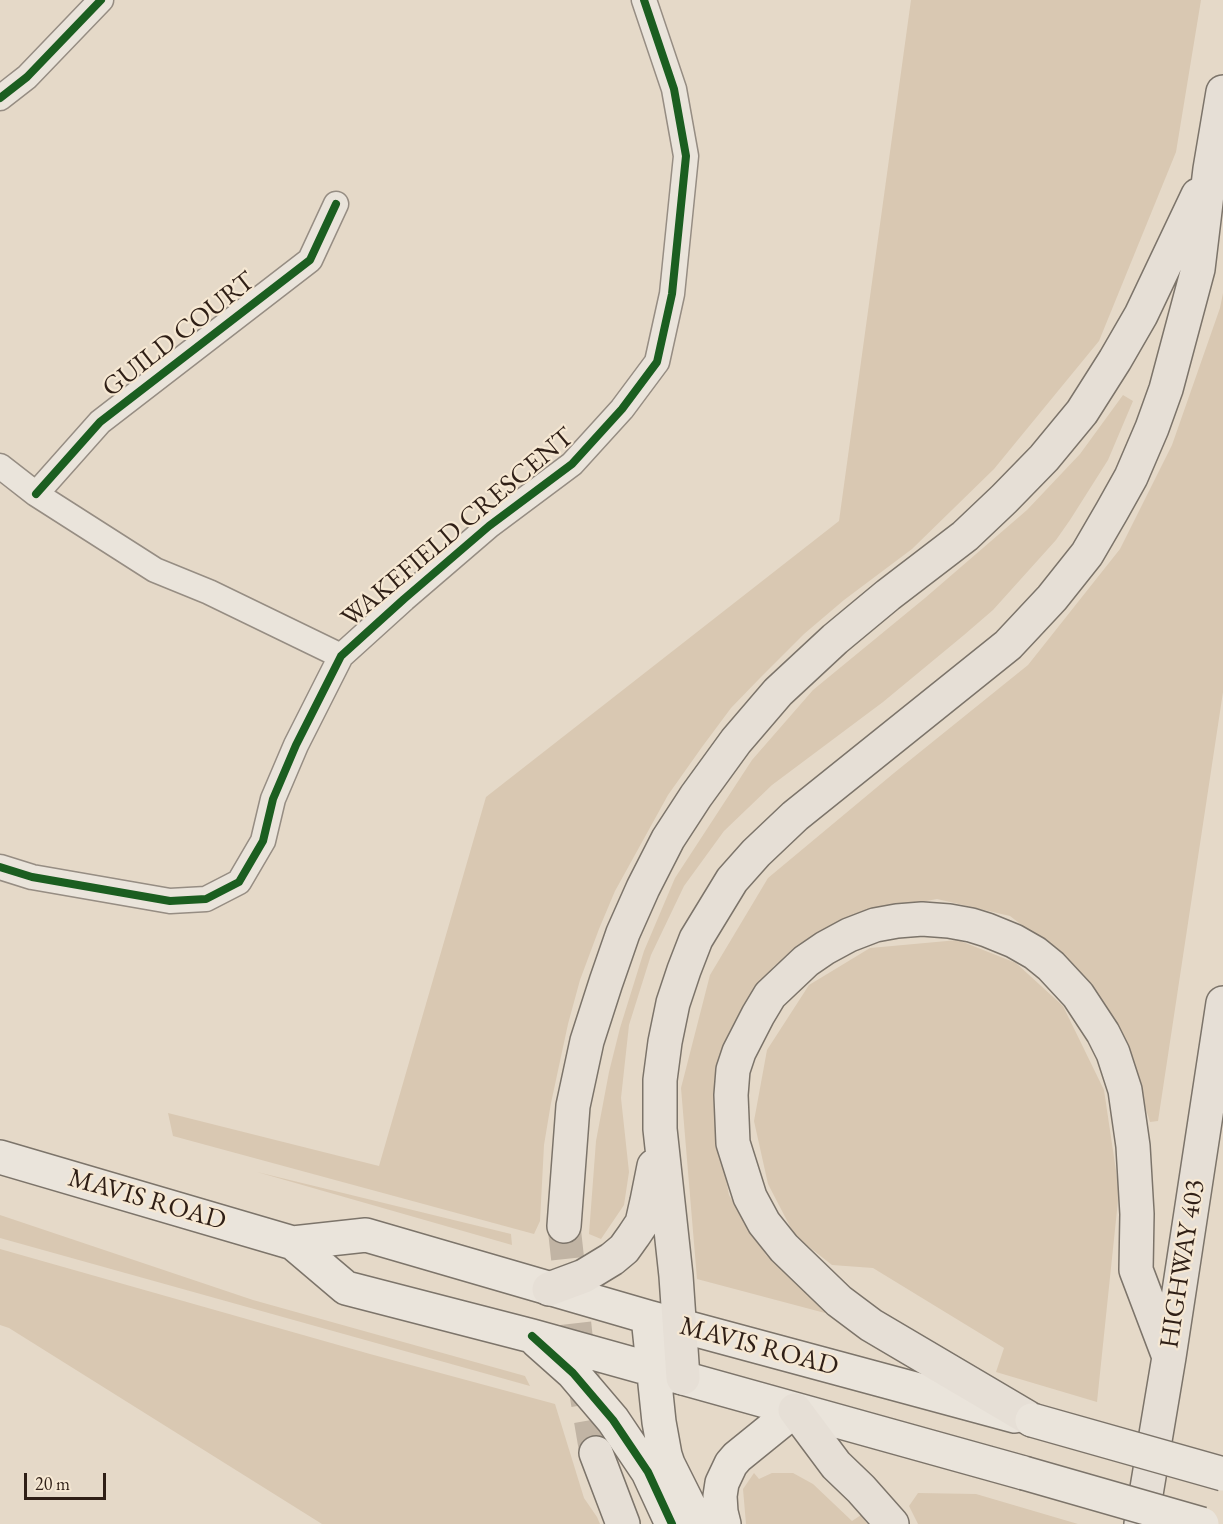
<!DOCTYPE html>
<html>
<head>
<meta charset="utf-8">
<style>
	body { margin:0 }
	#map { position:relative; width:1223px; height:1524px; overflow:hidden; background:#e5d9c8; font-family:"EB Garamond",serif }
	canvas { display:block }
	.scale { position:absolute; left:24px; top:1473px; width:82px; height:27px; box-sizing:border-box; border:3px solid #2f1f16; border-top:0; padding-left:8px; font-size:18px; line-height:21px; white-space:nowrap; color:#2f1f16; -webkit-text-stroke:4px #f6e8d3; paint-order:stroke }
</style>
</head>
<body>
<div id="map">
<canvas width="1223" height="1524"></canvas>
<div class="scale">20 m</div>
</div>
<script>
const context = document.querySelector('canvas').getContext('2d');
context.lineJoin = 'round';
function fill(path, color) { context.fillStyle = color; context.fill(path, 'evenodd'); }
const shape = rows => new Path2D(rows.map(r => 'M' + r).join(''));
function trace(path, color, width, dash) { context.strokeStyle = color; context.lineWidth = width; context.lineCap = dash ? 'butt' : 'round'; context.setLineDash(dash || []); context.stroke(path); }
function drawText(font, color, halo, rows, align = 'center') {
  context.font = font + ' "EB Garamond",serif'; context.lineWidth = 4.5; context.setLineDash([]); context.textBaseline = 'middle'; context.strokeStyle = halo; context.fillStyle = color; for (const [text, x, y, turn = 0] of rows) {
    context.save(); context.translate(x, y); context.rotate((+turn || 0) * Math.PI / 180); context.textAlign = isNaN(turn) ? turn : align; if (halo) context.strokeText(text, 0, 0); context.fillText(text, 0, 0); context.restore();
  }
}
const green = shape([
	[911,0,1201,0,1176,152,1099,341,994,469,912,549,844,600,804,634,760,678,731,708,702,747,668,795,615,891,599,929,580,980,568,1024,551,1103,544,1145,540,1221,534,1234,173,1136,168,1113,379,1166,486,797,839,521],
	[1223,293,1223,692,1158,1121,1150,1122,1124,1039,1076,967,1010,916,937,899,858,914,774,966,727,1047,715,1120,729,1195,766,1255,823,1305,825,1313,697,1279,681,1088,710,975,768,878,894,773,1028,665,1120,549,1172,445,1220,308],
	[1123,395,1133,401,1108,460,1070,520,1056,540,993,610,964,635,883,702,772,785,724,831,684,886,651,955,629,1025,621,1098,629,1172,624,1205,601,1239,589,1234,596,1141,609,1072,620,1028,644,951,675,878,752,760,813,690,925,598,1027,510,1080,454],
	[958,940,1016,963,1063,1006,1104,1090,1119,1191,1097,1402,996,1372,1004,1348,873,1268,832,1265,795,1236,768,1184,754,1121,767,1050,809,985,870,948],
	[257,1172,511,1234,512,1245],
	[0,1215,253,1300,525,1376,530,1386,0,1238],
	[0,1249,370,1354,555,1404,584,1498,597,1517,600,1524,322,1524,9,1328,0,1325],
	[754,1473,759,1479,772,1473,793,1473,813,1484,852,1521,861,1515,867,1524,746,1524,743,1489],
	[918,1493,976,1494,1078,1524,918,1524,909,1506]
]);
const highwayTunnel = shape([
	[564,1226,576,1335,596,1453]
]);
const street = shape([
	[0,98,27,77,101,0],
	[0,466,36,494,155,570,209,592,341,656],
	[36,494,100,422,310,260,336,204],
	[0,867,32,877,170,901,206,899,239,882,263,841,273,799,296,745,341,656,404,599,489,526,572,464,622,409,657,362,672,294,686,156,674,89,644,0]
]);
const secondary = shape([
	[0,1157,293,1243,366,1235,648,1317,1015,1416],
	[293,1243,346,1288,532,1336,1024,1473],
	[648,1317,659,1422,665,1455,668,1464,698,1524],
	[537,1341,573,1373,613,1420,648,1472,672,1524],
	[724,1524,721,1512,720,1496,722,1483,731,1464,737,1457,795,1410]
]);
const highway = shape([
	[564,1226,573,1106,587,1041,606,982,623,933,643,888,668,839,696,796,736,741,778,692,835,639,888,595,965,536,1004,499,1044,458,1082,412,1115,360,1141,315,1198,195],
	[549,1289,584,1276,612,1259,624,1249,634,1235,642,1223,647,1201,654,1166],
	[683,1378,676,1276,660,1129,660,1080,665,1042,673,1003,684,970,696,939,732,880,756,853,795,816,1008,645,1052,598,1087,554,1112,511,1131,477,1152,428,1166,389,1198,269,1210,169,1223,92],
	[795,1410,836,1465,861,1489,892,1524],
	[1032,1420,871,1325,839,1301,784,1248,764,1223,750,1197,733,1143,731,1095,733,1070,739,1052,758,1015,770,995,806,961,825,948,849,935,875,925,897,921,922,919,949,921,971,925,987,930,1014,941,1035,953,1051,966,1078,995,1103,1033,1113,1053,1125,1090,1133,1146,1137,1214,1136,1270,1169,1357],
	[596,1453,623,1524],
	[1141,1524,1169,1357,1223,1003]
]);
const secondaryBridge = shape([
	[1032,1420,1223,1474],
	[1024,1473,1202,1524]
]);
const cycleway = shape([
	[0,98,27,77,101,0],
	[36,494,100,422,310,260,336,204],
	[0,867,32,877,170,901,206,899,239,882,263,841,273,799,296,745,341,656,404,599,489,526,572,464,622,409,657,362,672,294,686,156,674,89,644,0],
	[532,1336,573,1373,613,1420,648,1472,672,1524]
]);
const streetNames = [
	["GUILD COURT",179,335,-38],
	["WAKEFIELD CRESCENT",458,528,-40],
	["MAVIS ROAD",147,1200,16],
	["HIGHWAY 403",1183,1264,-81],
	["MAVIS ROAD",759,1347,15]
];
fill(green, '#d9c8b2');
trace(highwayTunnel, '#c1b4a4', 33, [33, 16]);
trace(street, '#968d83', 27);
trace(secondary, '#7c746a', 36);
trace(highway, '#7c746a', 36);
trace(street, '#eae4db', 24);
trace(secondary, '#eae4db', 33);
trace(highway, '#e6dfd6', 33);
trace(secondaryBridge, '#7c746a', 36, []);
trace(secondaryBridge, '#eae4db', 33);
trace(cycleway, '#1b5e20', 8);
drawText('27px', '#2f1f16', '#f6e8d3', streetNames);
</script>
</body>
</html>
